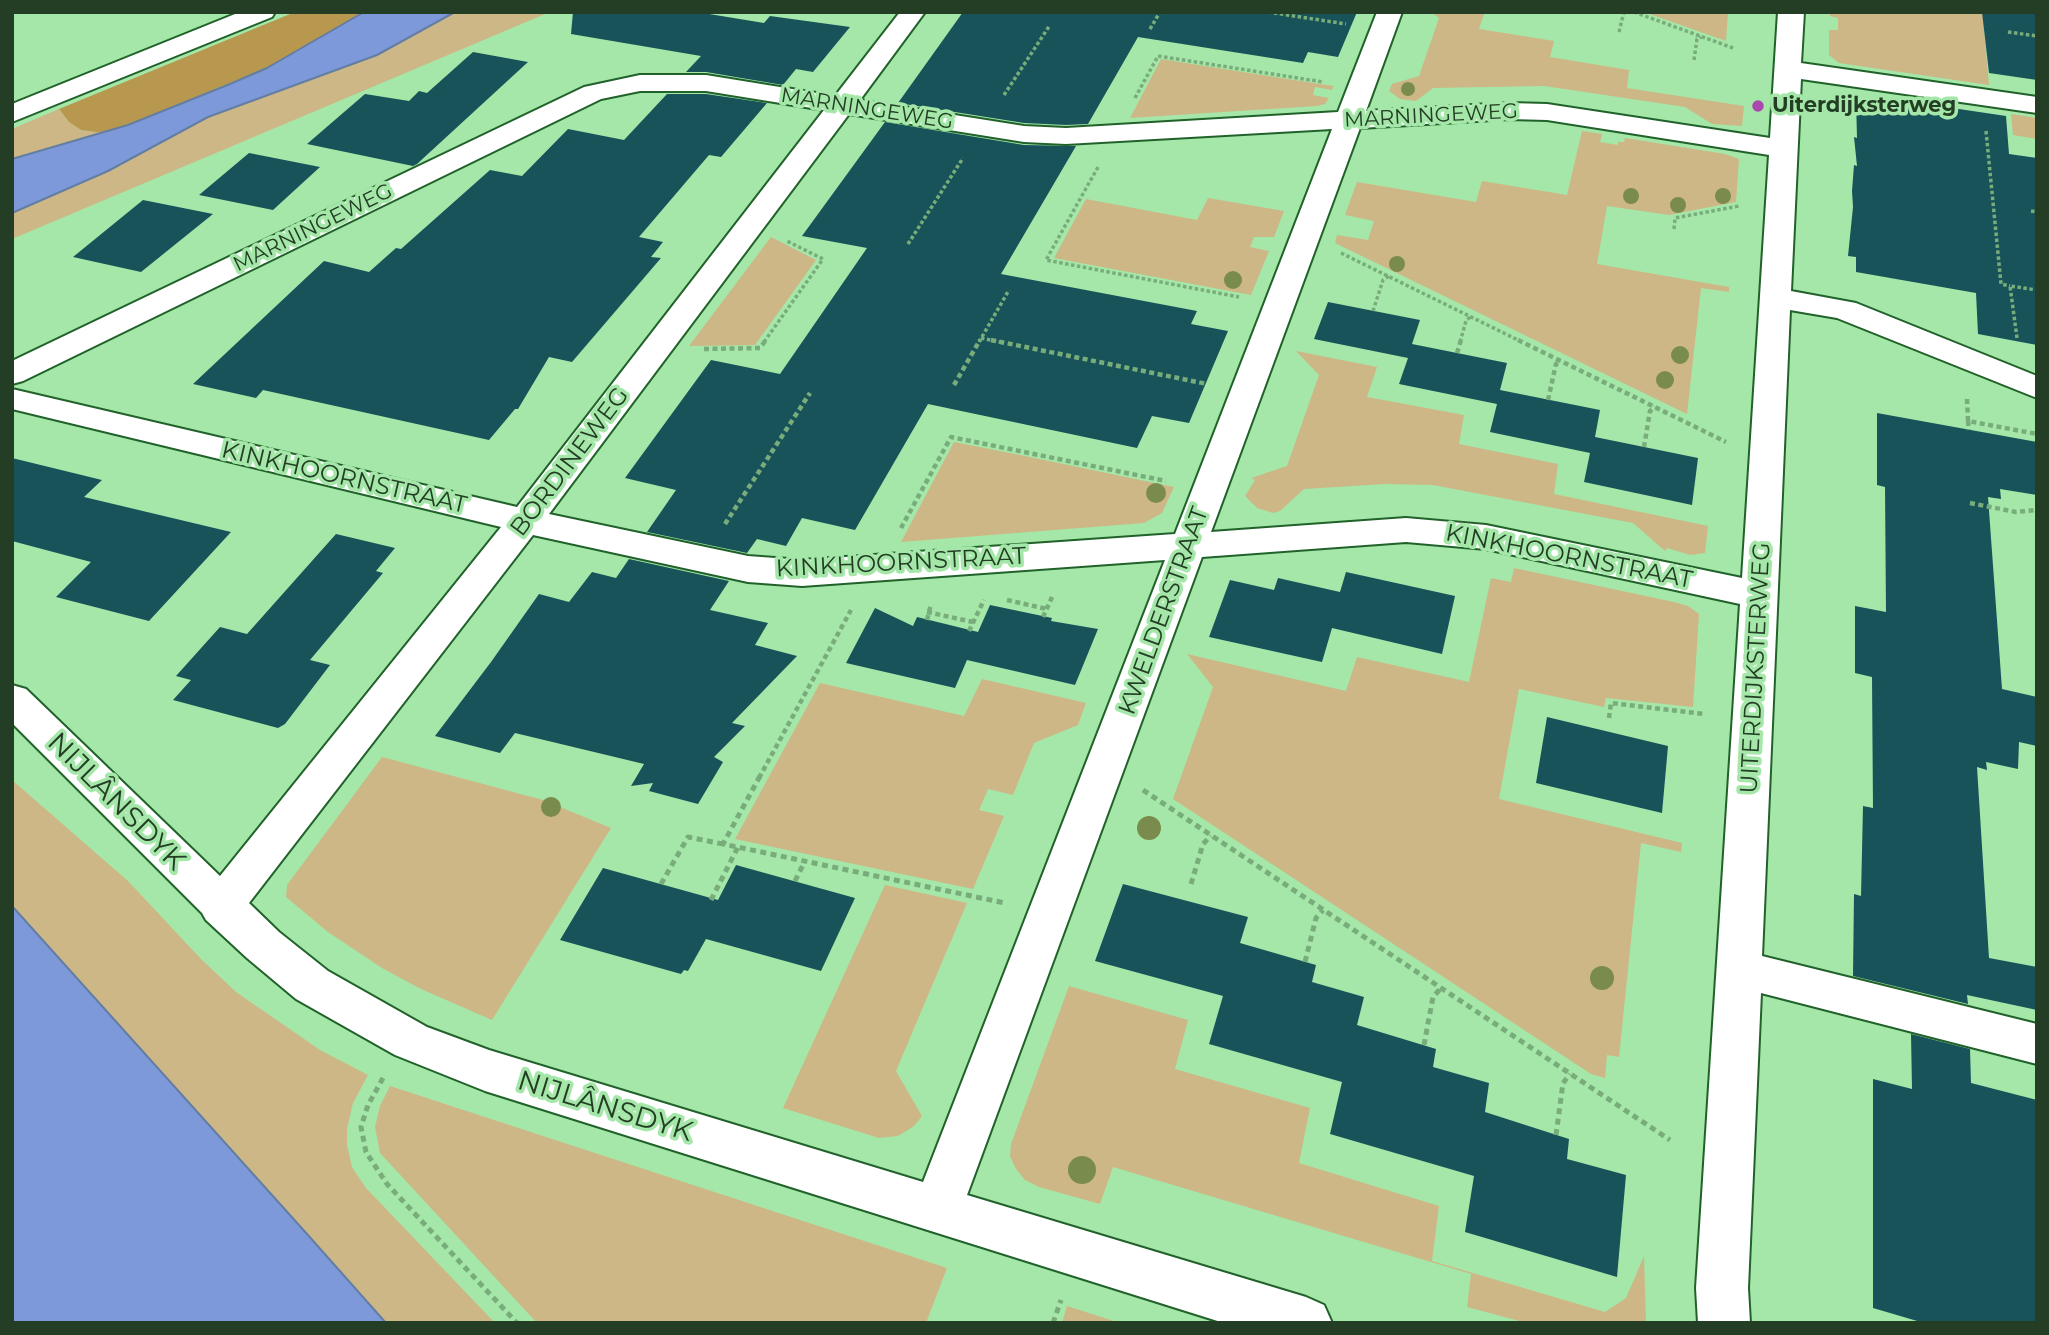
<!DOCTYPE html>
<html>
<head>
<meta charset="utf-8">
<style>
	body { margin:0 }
	#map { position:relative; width:2049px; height:1335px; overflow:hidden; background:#a4e7a8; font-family:Montserrat,sans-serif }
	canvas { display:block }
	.frame { position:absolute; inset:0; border:14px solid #233e25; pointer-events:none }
</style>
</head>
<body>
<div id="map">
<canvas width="2049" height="1335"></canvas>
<div class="frame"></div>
</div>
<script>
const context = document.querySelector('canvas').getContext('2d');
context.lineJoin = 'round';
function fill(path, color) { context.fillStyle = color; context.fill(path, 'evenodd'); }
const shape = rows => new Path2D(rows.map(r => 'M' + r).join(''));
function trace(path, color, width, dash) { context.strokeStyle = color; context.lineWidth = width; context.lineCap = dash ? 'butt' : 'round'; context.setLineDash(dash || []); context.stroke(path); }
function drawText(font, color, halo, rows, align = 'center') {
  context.font = font + ' Montserrat,sans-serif'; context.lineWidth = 7; context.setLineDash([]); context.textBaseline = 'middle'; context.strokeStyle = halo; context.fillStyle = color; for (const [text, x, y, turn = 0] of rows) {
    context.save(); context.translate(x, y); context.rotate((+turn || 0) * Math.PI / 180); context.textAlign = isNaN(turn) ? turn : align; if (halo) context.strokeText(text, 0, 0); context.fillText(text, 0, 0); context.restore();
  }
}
const green = shape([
	[455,12,550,12,12,239,12,213,108,171,208,117,377,55],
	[1431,12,1484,14,1479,29,1554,41,1550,57,1629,70,1627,88,1744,106,1742,126,1712,124,1685,107,1544,86,1433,88,1416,101,1400,99,1389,91,1392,84,1419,76,1439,18],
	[1644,12,1728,12,1726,41],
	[1830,12,1993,12,1984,29,1989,85,1839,63,1829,55,1829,30,1838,30,1838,18,1830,16],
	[1161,59,1211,67,1333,86,1332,90,1315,87,1313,95,1329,98,1325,104,1317,106,1130,118],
	[59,109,69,122,81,130,103,133,12,159,12,129],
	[2011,114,2037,118,2037,139,2013,135],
	[1582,131,1602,134,1600,142,1618,145,1618,142,1624,142,1625,138,1725,154,1739,159,1736,202,1669,215,1607,206,1597,264,1729,287,1729,292,1701,288,1687,414,1335,243,1337,235,1368,240,1374,221,1345,215,1357,182,1476,202,1482,181,1567,195],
	[1208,198,1284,211,1274,237,1254,237,1250,247,1269,251,1251,295,1054,258,1086,199,1197,220],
	[771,237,816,260,755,345,689,346],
	[1296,351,1377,367,1367,397,1464,415,1459,444,1558,464,1554,494,1708,526,1705,553,1690,555,1667,548,1665,551,1633,523,1433,485,1385,484,1304,489,1280,511,1273,513,1257,508,1245,496,1255,480,1251,478,1287,466,1319,375],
	[954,442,1020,455,1174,487,1162,513,1144,523,901,542],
	[1514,568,1674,602,1688,606,1699,614,1693,707,1606,698,1604,707,1519,689,1499,799,1682,843,1681,852,1641,843,1619,1057,1607,1055,1605,1078,1591,1074,1173,799,1213,687,1187,654,1346,691,1357,657,1469,682,1491,578,1511,582],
	[982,679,1086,703,1078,725,1034,743,1013,795,988,789,979,810,1004,816,973,889,735,839,820,683,964,716],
	[382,757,543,800,611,828,492,1020,421,989,382,968,328,932,286,897,287,885],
	[12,780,128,881,201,959,236,992,320,1050,368,1075,353,1103,347,1129,347,1145,352,1167,366,1188,495,1323,386,1323,12,906],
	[885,885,967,903,896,1071,922,1116,914,1126,898,1136,879,1138,783,1108],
	[1069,986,1188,1020,1175,1069,1310,1108,1299,1163,1439,1206,1432,1261,1605,1312,1626,1298,1644,1256,1646,1323,1527,1323,1467,1307,1471,1274,1113,1167,1100,1204,1039,1187,1025,1180,1016,1169,1010,1156,1011,1144],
	[390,1086,947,1268,926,1323,537,1323,380,1153,375,1127,380,1106],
	[1067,1306,1120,1323,1062,1323]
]);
const forest = shape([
	[295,12,364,12,267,68,128,125,103,133,81,130,69,122,59,109]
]);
const water = shape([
	[364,12,455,12,377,55,208,117,108,171,12,213,12,159,128,125,230,84,267,68,364,12],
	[12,906,307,1234,386,1323,12,1323,12,906]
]);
const building = shape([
	[573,12,697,12,764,23,770,16,850,27,813,72,796,69,783,85,706,72,686,72,701,56,571,34],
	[963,12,1357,12,1338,57,1308,52,1303,63,1138,37,1088,124,1066,125,1024,123,898,103],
	[1982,12,2037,12,2037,80,1989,73],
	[473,52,528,62,417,164,413,166,307,144,365,94,409,101,419,91,427,93],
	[667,94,706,94,767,103,721,157,709,155,639,237,663,242,651,257,661,258,572,362,549,357,518,409,515,409,489,440,263,390,256,398,193,384,324,261,369,272,396,248,401,249,490,170,522,176,568,129,624,140],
	[1856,98,1912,106,1912,102,2006,116,2009,154,2037,158,2037,345,1978,334,1976,293,1856,272,1856,257,1848,256,1853,207,1852,191,1854,165,1857,166,1854,137,1857,138],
	[885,122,1024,145,1076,146,1001,274,1197,311,1191,324,1228,331,1189,423,1152,416,1137,448,928,404,855,530,802,518,786,546,757,539,747,553,647,532,676,490,625,478,711,360,780,374,867,248,802,236],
	[249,153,320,167,273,210,199,195],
	[143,200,213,214,141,272,73,257],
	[1328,302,1420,320,1412,344,1507,363,1500,390,1600,410,1595,437,1698,458,1692,505,1584,482,1590,453,1490,432,1497,404,1399,384,1408,358,1314,339],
	[1877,413,2037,442,2037,495,2000,489,2001,499,1988,497,2002,689,2037,697,2037,746,2019,742,2018,769,1986,762,1987,770,1977,767,1989,958,2037,967,2037,1010,1967,995,1968,1004,1853,976,1854,894,1861,896,1863,806,1873,808,1872,677,1855,673,1855,606,1886,612,1885,487,1877,485],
	[12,458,102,480,84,497,231,532,149,621,56,597,91,562,12,541],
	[336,534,395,548,376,571,383,573,310,660,330,665,285,724,278,728,173,700,191,680,176,676,220,627,247,634],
	[629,559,729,581,710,610,768,623,755,645,797,656,732,723,745,726,714,757,723,762,698,804,649,791,653,783,631,786,644,764,515,733,500,753,435,736,491,662,539,594,569,602,592,572,616,578],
	[1346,572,1455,596,1442,654,1332,628,1322,662,1209,637,1230,580,1274,590,1278,578,1340,592],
	[990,605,1052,618,1051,621,1098,629,1075,685,967,660,955,688,846,663,875,608,913,626,917,617,978,632],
	[1547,717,1668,746,1662,813,1536,783],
	[736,865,855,898,821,971,706,939,688,971,684,970,681,974,560,940,603,868,718,900],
	[1123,884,1248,917,1240,943,1316,965,1312,982,1364,997,1357,1025,1436,1049,1433,1067,1489,1083,1485,1112,1569,1139,1567,1159,1626,1175,1617,1277,1465,1232,1474,1176,1330,1134,1342,1082,1209,1044,1223,996,1095,961],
	[1911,1034,1970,1049,1971,1083,2037,1100,2037,1323,1924,1323,1873,1308,1873,1079,1912,1089]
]);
const pathFar2 = shape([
	[1268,12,1346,24],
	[1634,12,1733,48],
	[1150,29,1160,12],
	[1619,32,1624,12],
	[2008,32,2037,36],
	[1694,60,1697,39,1701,37],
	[1004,95,1050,25],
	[1135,98,1158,56,1323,82],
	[1986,131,2001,284,2010,286],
	[1098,167,1046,260,1239,297],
	[2031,211,2037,212],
	[1674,229,1675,218,1739,206],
	[908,244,963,158],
	[1341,253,1522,342],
	[1373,311,1383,280,1389,276],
	[981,338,1000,342],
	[2017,338,2010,286,2037,290],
	[764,342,823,259,787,241],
	[979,342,1009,290],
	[1460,342,1466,321,1471,316]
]);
const pathFar1 = shape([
	[991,340,1207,384],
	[1518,340,1726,442],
	[704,349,760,348,766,340],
	[1457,353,1461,340],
	[954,385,980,340],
	[1967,399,1968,421,2037,434],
	[1548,400,1556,364,1561,361],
	[1968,421,1969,430],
	[1644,447,1650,411,1655,407],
	[1970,503,2016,512,2037,510],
	[725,524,810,393],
	[901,528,951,437,1166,481],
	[1007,600,1047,609],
	[927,612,973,622],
	[1043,617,1053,595],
	[927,620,931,604],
	[969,631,984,600],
	[1609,718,1611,703,1704,714],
	[759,778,851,610]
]);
const path = shape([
	[760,776,723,844,1005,903],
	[1143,790,1670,1140],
	[795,881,805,861],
	[661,884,688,837,723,844],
	[1191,884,1203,844,1211,836],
	[711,900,738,847],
	[1305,962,1316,918,1323,910],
	[1424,1045,1433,997,1441,988],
	[383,1078,368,1105,361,1127,366,1152,387,1184,517,1323],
	[1556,1135,1563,1083,1570,1074],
	[1053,1323,1061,1300]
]);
const minor = shape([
	[240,12,275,12,272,17,12,122,12,104,240,12],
	[900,12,925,12,860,100,1024,126,1066,128,1338,112,1377,12,1402,12,1366,111,1509,103,1547,104,1770,138,1778,12,1804,12,1801,63,2037,97,2037,113,1801,79,1791,291,1856,303,2037,376,2037,398,1837,318,1790,310,1762,956,2037,1024,2037,1064,1761,993,1748,1288,1750,1323,1698,1323,1696,1288,1740,604,1486,549,1406,542,1202,557,967,1195,1306,1297,1324,1305,1332,1323,1224,1323,485,1091,395,1055,296,999,247,958,206,920,202,913,12,723,12,685,26,689,220,876,501,527,12,409,12,389,517,507,824,110,706,91,640,91,601,99,23,381,12,384,12,361,584,87,640,75,706,75,835,96,900,12],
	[849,114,1024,142,1066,144,1332,129,1175,534,802,560,748,556,549,514,849,114],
	[1509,119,1547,120,1769,155,1742,578,1486,525,1406,518,1211,532,1360,128,1509,119],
	[533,535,748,582,802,586,1165,560,923,1182,489,1050,427,1027,328,971,279,932,249,903,533,535]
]);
const trees = [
	[1408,89,7],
	[1631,196,8],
	[1723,196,8],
	[1678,205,8],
	[1397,264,8],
	[1233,280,9],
	[1680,355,9],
	[1665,380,9],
	[1156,493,10],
	[551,807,10],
	[1149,828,12],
	[1602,978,12],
	[1082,1170,14]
];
const markers = [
	[1758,106,7,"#ab48ae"]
];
const farPoinames = [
	["Uiterdijksterweg",1772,106]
];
const farStreetnames = [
	["MARNINGEWEG",867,109,9],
	["MARNINGEWEG",1431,116,-3],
	["MARNINGEWEG",313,228,-26]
];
const streetNames = [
	["BORDINEWEG",570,462,-53],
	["KINKHOORNSTRAAT",344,478,13],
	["KINKHOORNSTRAAT",1569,557,11],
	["KINKHOORNSTRAAT",901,563,-3],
	["KWELDERSTRAAT",1164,611,-70],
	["UITERDIJKSTERWEG",1756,668,-87]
];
const nearStreetnames = [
	["NIJLÂNSDYK",116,802,45],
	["NIJLÂNSDYK",605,1107,17]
];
fill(green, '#ceb786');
fill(forest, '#b8984f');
fill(water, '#7e99d9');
trace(water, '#637ea3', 2);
fill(building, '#18535a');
trace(minor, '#21622b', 4);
trace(pathFar2, '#78ad7b', 3.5, [3.5, 2.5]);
trace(pathFar1, '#78ad7b', 4.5, [5, 3.5]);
trace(path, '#78ad7b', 5, [6, 4.5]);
fill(minor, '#fff');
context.fillStyle = '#7a8c4d';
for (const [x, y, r] of trees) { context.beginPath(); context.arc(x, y, r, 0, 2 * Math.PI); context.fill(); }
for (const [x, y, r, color] of markers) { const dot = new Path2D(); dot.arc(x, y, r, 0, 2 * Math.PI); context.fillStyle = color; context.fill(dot); trace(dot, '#a4e7a8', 2.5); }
drawText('bold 21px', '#233e25', '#a4e7a8', farPoinames, 'left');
drawText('21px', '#233e25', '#a4e7a8', farStreetnames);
drawText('24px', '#233e25', '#a4e7a8', streetNames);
drawText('28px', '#233e25', '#a4e7a8', nearStreetnames);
</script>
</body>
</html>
